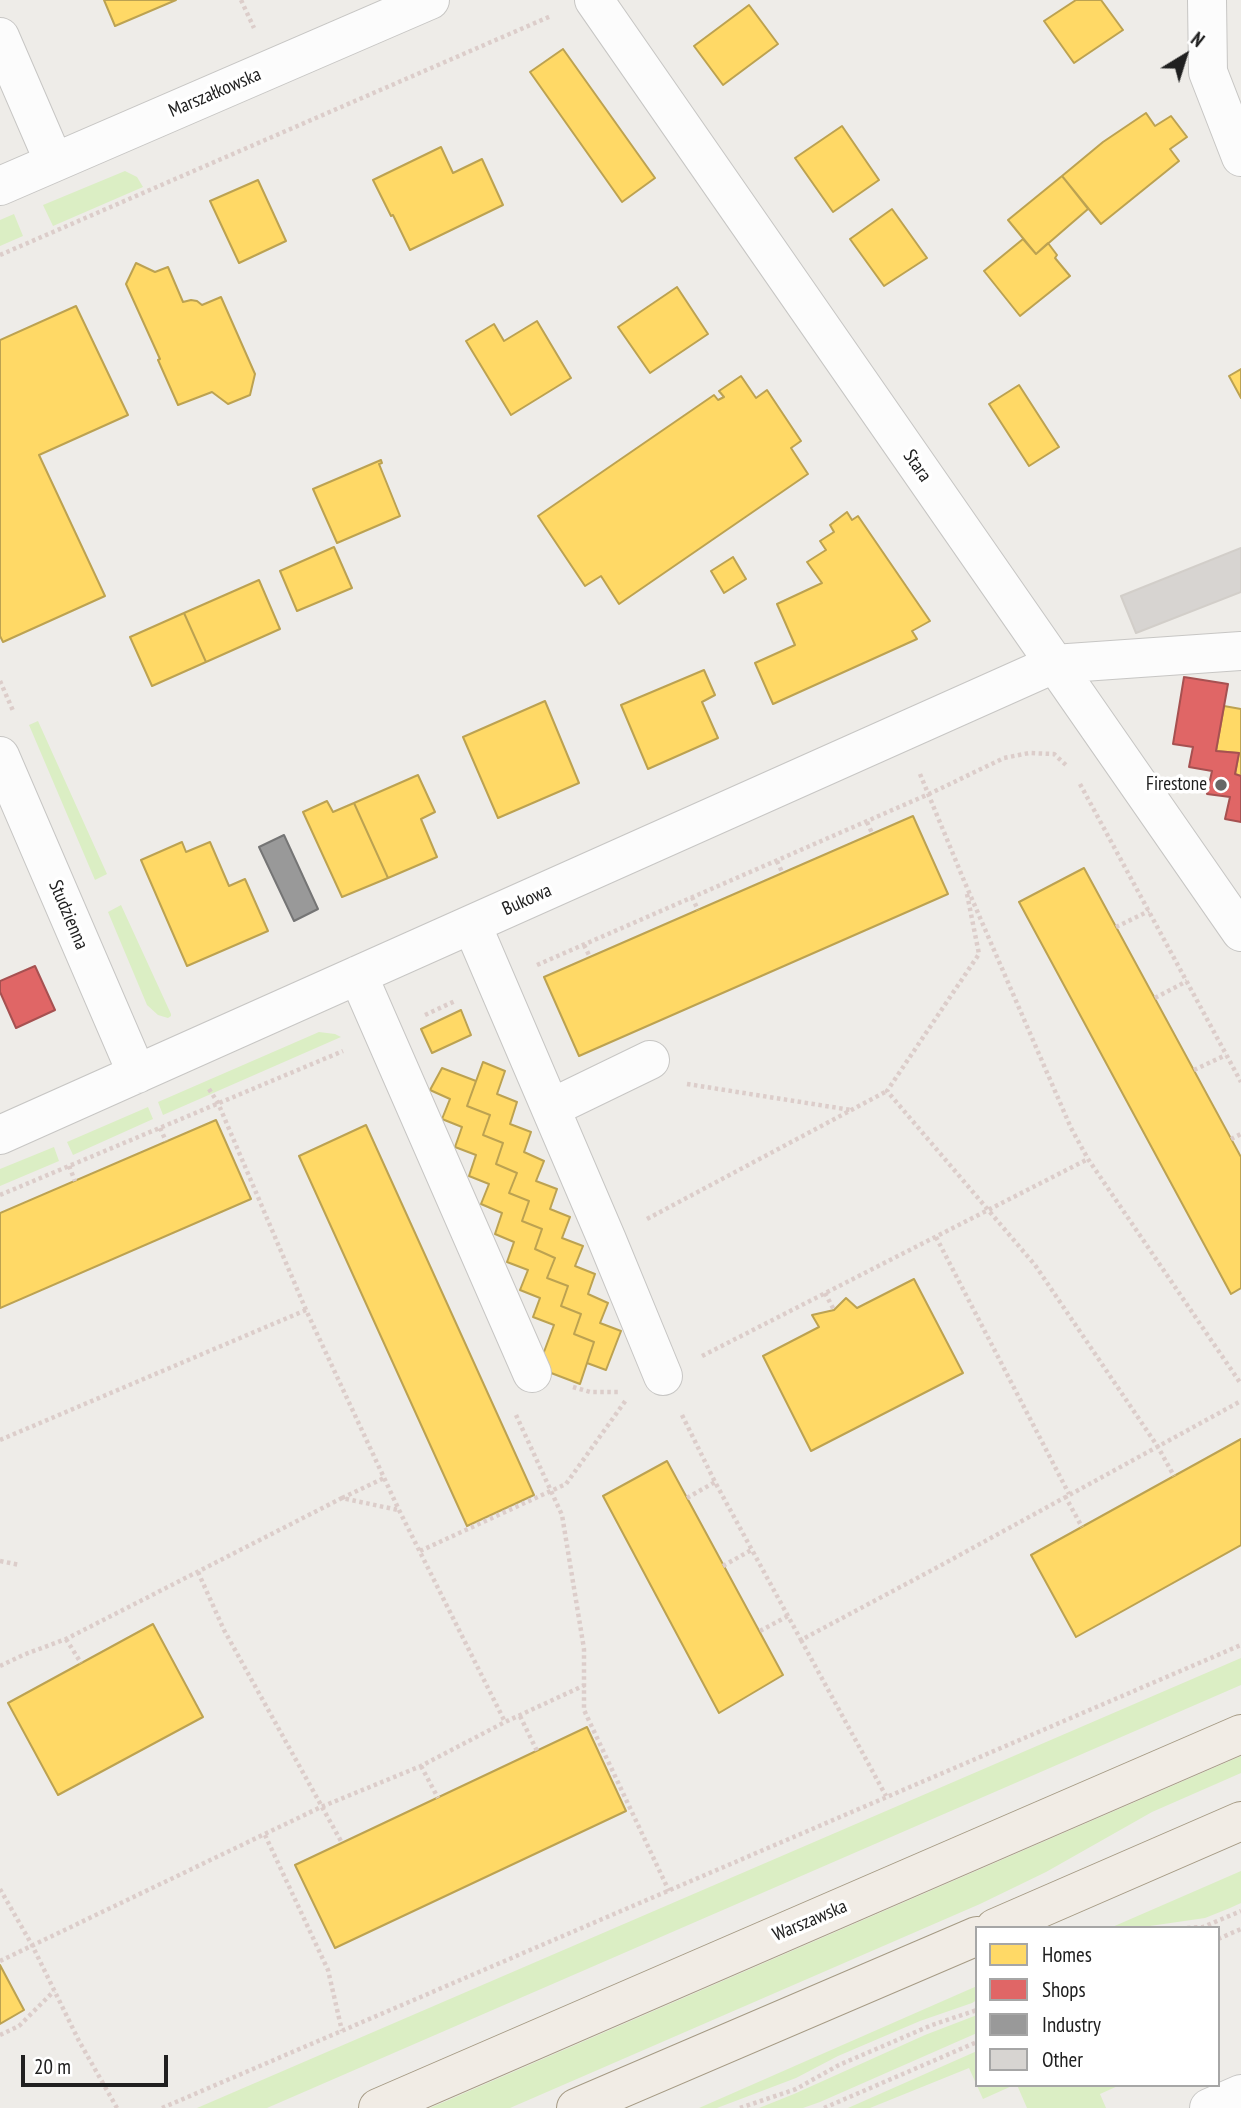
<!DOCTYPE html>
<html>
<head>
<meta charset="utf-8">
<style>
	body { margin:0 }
	#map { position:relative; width:1241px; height:2108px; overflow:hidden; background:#eeece8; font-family:"PT Sans Narrow",sans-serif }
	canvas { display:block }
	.legend { position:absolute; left:975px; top:1926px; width:245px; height:161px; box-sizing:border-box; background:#fff; border:2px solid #a6a6a6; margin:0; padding:9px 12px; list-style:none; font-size:21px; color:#202020 }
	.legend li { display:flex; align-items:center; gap:14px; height:35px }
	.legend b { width:35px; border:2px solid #a6a6a6 }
	.north { position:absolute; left:1150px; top:21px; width:70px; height:70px; -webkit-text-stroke:5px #fff; paint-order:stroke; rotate:38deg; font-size:19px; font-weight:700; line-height:28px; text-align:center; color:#202020 }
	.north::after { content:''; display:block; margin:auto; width:24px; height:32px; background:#202020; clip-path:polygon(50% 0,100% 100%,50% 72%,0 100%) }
	.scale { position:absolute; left:21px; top:2055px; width:147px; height:32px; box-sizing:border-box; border:4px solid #202020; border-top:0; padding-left:9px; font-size:21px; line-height:24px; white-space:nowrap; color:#202020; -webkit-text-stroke:5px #fff; paint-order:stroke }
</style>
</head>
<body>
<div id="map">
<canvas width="1241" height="2108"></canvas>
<ul class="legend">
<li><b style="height:19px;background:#ffd966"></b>Homes</li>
<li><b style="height:19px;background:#e06666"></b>Shops</li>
<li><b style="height:19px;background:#999"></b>Industry</li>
<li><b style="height:19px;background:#d7d4d1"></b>Other</li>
</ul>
<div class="north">N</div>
<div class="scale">20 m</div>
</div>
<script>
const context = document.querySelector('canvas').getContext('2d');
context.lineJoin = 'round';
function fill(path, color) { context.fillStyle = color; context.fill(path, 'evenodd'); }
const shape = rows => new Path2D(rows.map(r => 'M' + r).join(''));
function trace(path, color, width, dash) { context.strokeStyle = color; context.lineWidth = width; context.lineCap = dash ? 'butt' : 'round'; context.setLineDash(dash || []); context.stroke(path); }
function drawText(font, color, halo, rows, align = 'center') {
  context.font = font + ' "PT Sans Narrow",sans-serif'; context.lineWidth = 7; context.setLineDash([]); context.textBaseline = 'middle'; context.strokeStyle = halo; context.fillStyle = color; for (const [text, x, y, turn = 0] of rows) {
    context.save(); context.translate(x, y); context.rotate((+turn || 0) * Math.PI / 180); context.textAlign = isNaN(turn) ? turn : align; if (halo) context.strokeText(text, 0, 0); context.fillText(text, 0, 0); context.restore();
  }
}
const grass = shape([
	[125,171,137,177,143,187,53,226,43,205],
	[14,214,23,236,0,246,0,220],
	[38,721,107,874,95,880,29,725],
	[121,905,171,1014,171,1016,168,1018,158,1015,147,1005,108,912],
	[319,1032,335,1034,341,1037,163,1115,158,1102],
	[148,1107,153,1119,73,1155,67,1142],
	[54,1147,59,1161,0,1186,0,1169],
	[1241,1658,1241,1685,267,2108,197,2108],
	[1241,1756,1241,1773,1152,1812,1046,1872,980,1904,510,2108,430,2108],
	[1241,1871,1241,1903,1230,1908,1205,1918,1136,1928,1110,1928],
	[977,1986,977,2000,972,2003,920,2021,838,2056,796,2078,717,2108,699,2108],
	[977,2015,977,2033,820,2102,803,2108,759,2108,794,2094,925,2035],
	[977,2051,977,2085,1014,2085,983,2099,969,2068,870,2108,848,2108],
	[1017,2085,1120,2085,1100,2094,1106,2108,1027,2108]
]);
const homes = shape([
	[104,0,176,0,115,26,104,0],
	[1076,0,1101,0,1123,30,1074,63,1044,21,1076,0],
	[749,5,778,44,723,85,694,46,749,5],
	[563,49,655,178,622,202,530,72,563,49],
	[1146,113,1155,126,1171,116,1187,137,1170,149,1179,161,1101,224,1062,176,1103,142,1146,113],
	[842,126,879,180,833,212,795,158,842,126],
	[441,147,453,173,482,159,503,205,410,250,393,215,391,216,373,180,441,147],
	[1062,176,1088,209,1036,254,1008,220,1062,176],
	[258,180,286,241,239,263,210,201,258,180],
	[892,209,927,258,884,286,850,239,892,209],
	[1023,239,1036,254,1048,243,1057,255,1055,258,1070,276,1020,316,984,271,1023,239],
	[136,263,155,272,168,267,183,302,191,300,197,301,202,305,221,297,255,374,250,395,228,404,212,392,178,405,158,360,160,359,126,284,136,263],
	[677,287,708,334,650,373,618,327,677,287],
	[76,306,128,415,39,455,105,596,3,642,0,636,0,340,76,306],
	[537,321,571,378,511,415,466,341,494,324,504,341,537,321],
	[1241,369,1241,398,1229,376,1241,369],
	[741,376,756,398,767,390,801,441,791,448,808,474,619,604,601,576,585,586,538,516,714,395,718,400,724,397,719,391,741,376],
	[1019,385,1059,447,1029,466,989,404,1019,385],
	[381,460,382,463,379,464,400,516,337,543,313,489,381,460],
	[847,512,852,520,858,516,930,621,912,631,917,639,773,704,755,663,795,645,777,604,822,583,807,562,826,550,820,541,834,532,830,525,847,512],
	[334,547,352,588,297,611,280,571,334,547],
	[733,557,746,579,724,593,711,571,733,557],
	[259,580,280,629,206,662,184,613,259,580],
	[184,613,206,662,152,686,130,637,184,613],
	[704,670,715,695,702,702,718,738,648,769,621,705,704,670],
	[545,701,579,783,498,818,463,737,545,701],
	[1224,706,1241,709,1241,776,1235,774,1239,753,1216,751,1224,706],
	[418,775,435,812,421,819,437,857,388,878,354,803,418,775],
	[327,801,333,812,354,803,388,878,342,897,303,812,327,801],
	[913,816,948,894,579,1056,544,977,913,816],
	[182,842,186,852,210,842,229,886,245,879,268,931,187,966,141,860,182,842],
	[1084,868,1241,1157,1241,1288,1231,1294,1019,902,1084,868],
	[461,1010,471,1035,432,1053,421,1029,461,1010],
	[483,1062,505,1071,497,1094,517,1102,510,1124,531,1132,524,1152,544,1161,536,1181,557,1189,550,1209,570,1217,562,1238,583,1246,575,1266,595,1274,588,1294,608,1303,600,1323,621,1331,606,1370,587,1363,594,1342,574,1334,581,1314,561,1306,568,1286,547,1278,555,1258,535,1249,542,1229,522,1221,529,1201,509,1193,517,1173,496,1164,503,1143,483,1135,490,1115,467,1106,483,1062],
	[442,1068,476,1081,467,1106,490,1115,483,1135,503,1143,496,1164,517,1173,509,1193,529,1201,522,1221,542,1229,535,1249,555,1258,547,1278,568,1286,561,1306,581,1314,574,1334,594,1342,580,1384,538,1368,554,1325,533,1317,540,1298,520,1290,528,1270,507,1262,514,1242,495,1234,502,1213,481,1204,489,1184,469,1176,476,1155,455,1147,462,1127,442,1119,450,1099,430,1090,442,1068],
	[216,1120,251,1199,0,1308,0,1213,216,1120],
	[366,1125,534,1495,467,1526,299,1156,366,1125],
	[914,1279,963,1373,811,1451,763,1356,819,1327,812,1315,834,1310,846,1298,857,1308,914,1279],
	[1241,1439,1241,1545,1076,1637,1031,1555,1241,1439],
	[667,1461,783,1675,719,1713,603,1496,667,1461],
	[153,1624,203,1717,58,1795,8,1703,153,1624],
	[587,1727,626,1811,335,1948,295,1865,587,1727],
	[0,1965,24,2010,0,2024,0,1965]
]);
const shops = shape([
	[1184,677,1228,684,1216,751,1239,753,1235,774,1241,776,1241,822,1225,819,1230,797,1207,794,1212,771,1189,767,1193,747,1173,744,1184,677],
	[35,966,55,1010,16,1028,0,992,0,981,35,966]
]);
const industry = shape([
	[284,835,318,909,294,921,259,847,284,835]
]);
const building = shape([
	[1241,548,1241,592,1136,633,1121,596,1241,548]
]);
const path = shape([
	[241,0,254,28],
	[0,255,551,16],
	[0,681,14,713],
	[920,774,965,883,1071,1128,1088,1159,1241,1384],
	[1080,784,1241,1082],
	[867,822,872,833],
	[777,861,782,872],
	[967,894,979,954,887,1091,1035,1265,1158,1447,1174,1476],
	[692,897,698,910],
	[1116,927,1149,911],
	[584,945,590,957],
	[537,965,929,794,1004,758,1029,753,1054,754,1067,766],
	[1155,998,1187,981],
	[425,1015,455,1001],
	[1194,1070,1226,1055],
	[687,1084,851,1110],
	[209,1089,218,1103,306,1310,399,1510,505,1722],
	[160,1128,166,1141],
	[1231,1139,1241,1134],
	[69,1166,75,1181],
	[0,1195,343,1051],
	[647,1219,887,1091],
	[936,1237,1069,1494],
	[825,1293,834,1310],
	[702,1356,1088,1159],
	[573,1387,590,1392,620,1392],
	[516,1415,562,1515,584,1649,584,1710,669,1891],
	[682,1415,715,1482,801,1640,936,1568,1241,1401],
	[0,1440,306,1310],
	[1065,1496,1082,1527],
	[342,1498,384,1478],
	[687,1498,715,1482],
	[420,1551,566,1484,626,1400],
	[0,1561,20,1565],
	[723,1566,753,1549],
	[198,1572,224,1630,342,1843],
	[760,1631,788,1616],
	[66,1639,81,1663],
	[801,1640,886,1796],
	[0,1666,23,1655,66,1639,342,1498,398,1510],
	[520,1716,537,1751],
	[421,1766,438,1798],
	[265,1835,328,1970,342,2031],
	[0,1889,32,1945,79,2041,117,2108],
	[1187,1928,1203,1927,1241,1911],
	[1218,1939,1241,1929],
	[0,1961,321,1807,421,1766,505,1722,585,1685],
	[0,2035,19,2026,54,1991],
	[162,2108,1241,1645],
	[740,2108,796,2089,839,2065,932,2025,977,2010],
	[824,2108,977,2042]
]);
const minor = shape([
	[594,0,1241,932],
	[1207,0,1208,72,1241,157],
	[0,37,54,162],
	[0,186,430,0],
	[0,756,137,1074],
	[472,925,607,1240,663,1376],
	[358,975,532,1373],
	[551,1108,650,1060],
	[0,1135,1054,664,1241,651],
	[1209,2108,1241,2094]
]);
const major = shape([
	[995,1928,1241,1821],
	[378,2108,1241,1734],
	[576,2108,977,1936]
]);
const markers = [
	[1221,785,7,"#686766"]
];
const streetNames = [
	["Marszałkowska",215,93,-23],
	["Stara",917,466,55],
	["Bukowa",527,900,-24],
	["Studzienna",68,915,67],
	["Warszawska",810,1921,-23]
];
const poiNames = [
	["Firestone",1207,785]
];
fill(grass, '#dbeec4');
fill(homes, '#ffd966');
trace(homes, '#bca251', 2);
fill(shops, '#e06666');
trace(shops, '#a65151', 2);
fill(industry, '#999');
trace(industry, '#757575', 2);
fill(building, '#d7d4d1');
trace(building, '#d2cec9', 2);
trace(minor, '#c7c6c4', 40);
trace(major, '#a59a84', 40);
trace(path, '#dccdca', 4.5, [3.5, 3.5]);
trace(minor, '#fcfcfc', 38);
trace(major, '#f1ece5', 38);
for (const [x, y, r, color] of markers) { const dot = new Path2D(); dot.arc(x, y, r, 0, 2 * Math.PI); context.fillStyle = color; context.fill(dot); trace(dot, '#fff', 2.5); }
drawText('19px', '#202020', '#fff', streetNames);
drawText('19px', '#202020', '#fff', poiNames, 'right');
</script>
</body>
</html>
